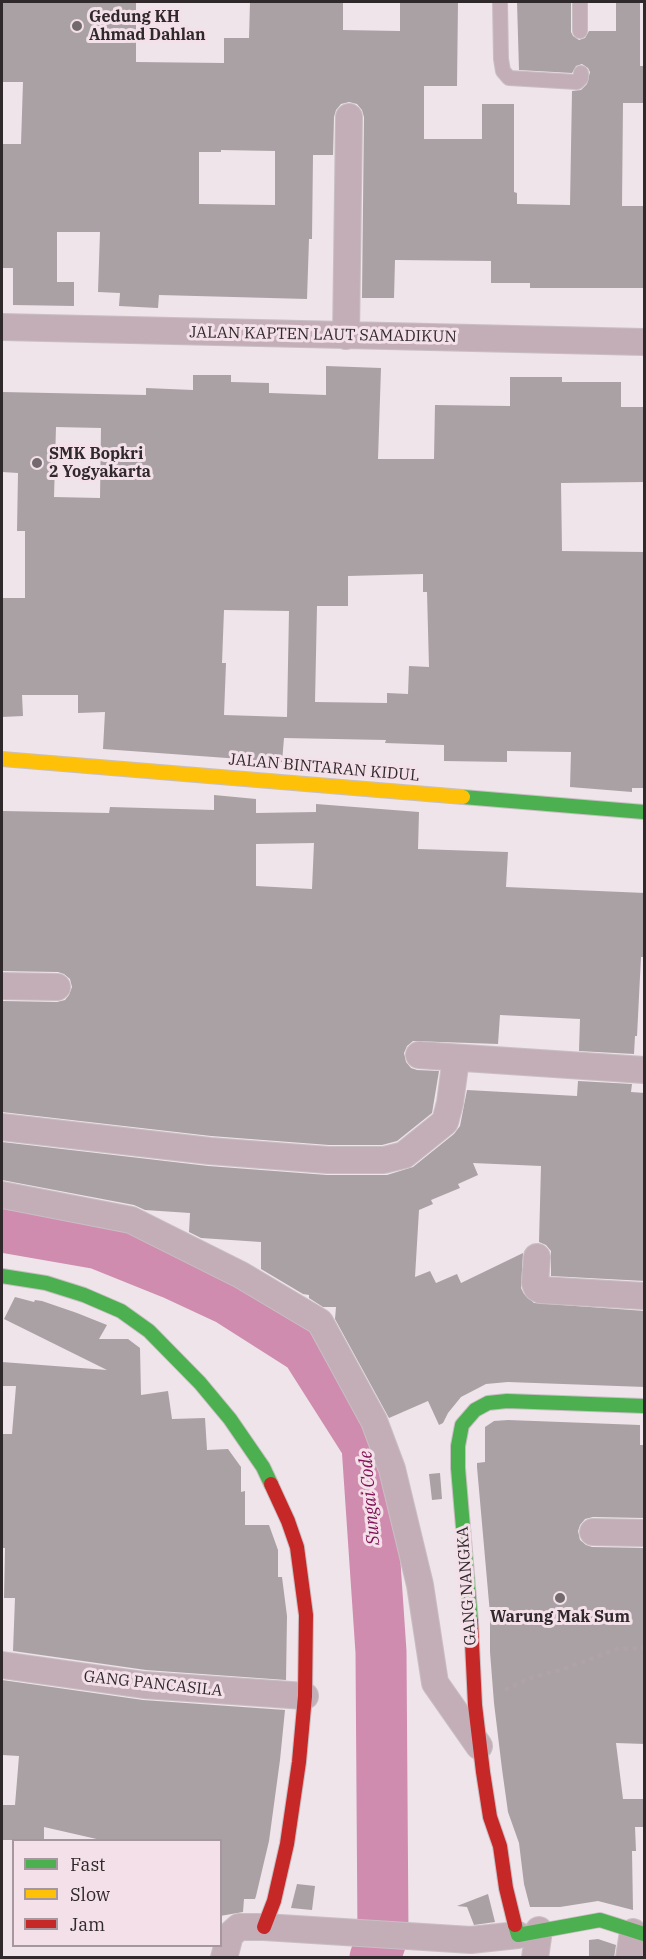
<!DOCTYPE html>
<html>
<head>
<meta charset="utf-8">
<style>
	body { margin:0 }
	#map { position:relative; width:646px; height:1959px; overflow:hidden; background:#efe4e9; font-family:"IBM Plex Serif",serif }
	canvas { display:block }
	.frame { position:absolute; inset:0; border:3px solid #30292c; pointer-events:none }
	.legend { position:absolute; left:12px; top:1839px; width:210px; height:108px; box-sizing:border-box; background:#f3e0e8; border:2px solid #a5979d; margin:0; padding:8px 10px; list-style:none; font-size:18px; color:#30292c }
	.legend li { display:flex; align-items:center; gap:12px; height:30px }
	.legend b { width:30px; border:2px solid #a5979d }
</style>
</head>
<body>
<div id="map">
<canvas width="646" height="1959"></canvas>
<div class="frame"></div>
<ul class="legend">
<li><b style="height:8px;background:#4caf50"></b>Fast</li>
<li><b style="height:8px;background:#ffc107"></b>Slow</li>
<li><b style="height:8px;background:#c62828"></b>Jam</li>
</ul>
</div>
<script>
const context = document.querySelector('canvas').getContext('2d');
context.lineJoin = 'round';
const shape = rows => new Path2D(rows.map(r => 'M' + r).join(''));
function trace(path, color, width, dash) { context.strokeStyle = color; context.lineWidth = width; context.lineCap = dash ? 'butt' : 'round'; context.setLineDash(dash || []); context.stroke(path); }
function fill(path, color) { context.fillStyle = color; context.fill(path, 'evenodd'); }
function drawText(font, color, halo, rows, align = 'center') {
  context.font = font + ' "IBM Plex Serif",serif'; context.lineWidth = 6; context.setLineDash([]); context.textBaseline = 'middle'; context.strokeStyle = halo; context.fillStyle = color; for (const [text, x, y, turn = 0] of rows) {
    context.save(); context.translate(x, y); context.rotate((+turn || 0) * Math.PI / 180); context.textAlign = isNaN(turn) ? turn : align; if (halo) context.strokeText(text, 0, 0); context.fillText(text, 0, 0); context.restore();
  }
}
const river = shape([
	[2,1227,99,1244,171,1273,229,1300,306,1349,367,1445,381,1652,383,1935,375,1958]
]);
const building = shape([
	[2,2,136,2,136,62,224,63,224,38,249,38,250,2,343,2,343,30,400,31,400,2,458,2,457,86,424,86,424,139,482,139,482,104,514,104,514,192,517,193,517,204,570,205,572,91,581,90,587,84,590,72,588,68,582,64,576,66,572,73,519,70,517,2,571,2,571,32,573,36,579,40,585,38,589,31,616,31,616,2,640,2,640,66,645,66,645,103,623,103,622,206,645,206,645,288,530,288,530,283,491,283,491,261,395,260,394,298,362,298,364,117,362,110,357,104,349,102,341,104,336,110,334,117,333,155,313,155,312,239,309,239,307,299,159,295,158,308,119,306,120,293,98,292,100,232,57,232,57,282,74,282,74,306,13,305,13,268,2,268,2,144,21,144,23,82,2,82],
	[221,150,275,151,275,205,199,204,199,152,221,152],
	[326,366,381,368,378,459,434,459,435,405,510,406,510,377,562,377,562,382,621,382,621,407,645,407,645,482,561,483,562,551,645,552,645,788,632,788,632,792,570,787,571,752,507,751,507,762,444,761,444,745,385,743,386,740,284,738,282,762,103,749,105,712,78,713,78,695,22,695,23,716,2,717,2,598,25,598,25,531,17,531,18,473,2,472,2,392,146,395,146,388,193,390,193,375,231,375,231,382,269,383,269,393,326,395],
	[56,427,101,428,100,498,54,497],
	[423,574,423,592,427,592,429,667,409,666,408,694,387,693,387,703,315,702,317,606,348,606,348,576],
	[224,610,289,611,287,717,224,715,226,663,222,663],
	[214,795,256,799,256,813,316,812,316,804,419,812,418,849,508,852,506,887,645,893,645,957,641,957,637,1036,635,1036,634,1054,579,1051,580,1019,500,1015,498,1044,413,1041,407,1046,404,1053,406,1062,411,1068,417,1070,439,1071,432,1113,397,1141,382,1145,329,1145,211,1136,2,1112,2,1001,57,1002,65,1000,69,995,72,987,70,979,64,974,58,972,2,971,2,811,109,813,110,807,214,810],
	[314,843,312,889,256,886,256,844],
	[578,1081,632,1084,631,1092,645,1093,645,1281,551,1276,551,1251,546,1245,539,1242,541,1166,473,1163,478,1175,458,1184,460,1188,431,1200,433,1204,419,1210,415,1277,430,1271,436,1283,457,1274,461,1283,523,1253,521,1288,524,1294,534,1303,645,1311,645,1387,508,1382,486,1384,461,1397,448,1413,443,1423,439,1425,428,1401,389,1418,335,1319,336,1307,323,1307,309,1298,309,1295,303,1294,261,1269,261,1242,201,1238,189,1232,190,1213,145,1210,134,1205,2,1180,2,1142,208,1166,327,1175,387,1175,413,1167,454,1134,460,1126,467,1090,577,1096],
	[15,1297,34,1302,35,1300,42,1301,77,1313,107,1325,99,1339,128,1339,140,1348,141,1395,168,1391,172,1419,205,1418,207,1450,228,1449,241,1467,241,1492,245,1491,245,1525,269,1525,278,1550,278,1577,282,1577,287,1616,286,1680,146,1670,13,1651,15,1598,4,1598,5,1548,2,1548,2,1434,12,1434,16,1386,2,1386,2,1362,107,1370,4,1319],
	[508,1420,640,1425,640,1445,645,1445,645,1518,593,1517,585,1519,580,1525,578,1531,580,1540,586,1545,592,1547,645,1548,645,1744,616,1743,623,1799,645,1799,645,1827,635,1827,636,1851,632,1851,633,1910,598,1901,560,1907,530,1907,524,1884,519,1843,508,1812,502,1769,494,1703,490,1652,490,1614,477,1467,477,1463,485,1462,485,1427,494,1421],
	[440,1473,442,1499,432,1500,429,1474],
	[2,1680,143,1700,285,1710,280,1760,269,1841,256,1896,255,1899,244,1899,243,1912,220,1916,220,1840,101,1840,44,1827,44,1840,2,1840,2,1805,15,1805,19,1756,2,1755],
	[297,1884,315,1886,312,1910,291,1908],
	[488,1894,495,1922,474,1925,467,1907,457,1906],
	[598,1939,616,1945,614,1958,589,1958,589,1940]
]);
const path = shape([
	[505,1690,530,1678,564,1669,617,1649,644,1648]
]);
const lane = shape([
	[500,2,501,59,503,71,509,78,577,82,581,78,581,73],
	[580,2,580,31]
]);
const street = shape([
	[2,327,644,342],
	[346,336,349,117],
	[2,986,57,987],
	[419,1055,644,1070],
	[2,1127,210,1151,328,1160,384,1160,404,1155,445,1122,450,1103,456,1058],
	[2,1195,131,1220,241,1275,320,1322,374,1421,392,1469,420,1585,435,1683,479,1746],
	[537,1257,535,1283,537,1288,541,1290,644,1296],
	[593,1532,644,1533],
	[2,1665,144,1685,305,1696],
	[224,1958,230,1935,239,1927,264,1927,471,1940,518,1935],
	[535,1958,539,1930],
	[629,1958,633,1932]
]);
const fast = shape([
	[463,797,644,812],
	[2,1276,46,1283,84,1295,121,1311,149,1331,200,1383,230,1419,263,1467,271,1484],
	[471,1622,458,1468,458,1446,462,1425,475,1410,488,1403,507,1401,644,1406],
	[515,1925,518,1935,600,1920,644,1934]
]);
const slow = shape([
	[2,759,463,797]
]);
const jam = shape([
	[471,1622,475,1705,483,1772,490,1817,500,1846,506,1888,515,1925],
	[264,1927,274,1901,287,1844,299,1762,305,1696,306,1615,297,1547,288,1521,271,1484]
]);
const markers = [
	[77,26,6,"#736a6e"],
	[37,463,6,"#736a6e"],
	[560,1598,6,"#736a6e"]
];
const poiNames = [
	["Gedung KH",89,17],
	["Ahmad Dahlan",89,35],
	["SMK Bopkri",49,454],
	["2 Yogyakarta",49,472],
	["Warung Mak Sum",560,1617,"center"]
];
const streetNames = [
	["JALAN KAPTEN LAUT SAMADIKUN",323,335,1],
	["JALAN BINTARAN KIDUL",324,768,5],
	["GANG NANGKA",467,1586,-94],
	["GANG PANCASILA",153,1684,6]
];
const waterNames = [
	["Sungai Code",370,1498,-95]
];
trace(river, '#cf8cae', 51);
fill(building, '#aaa1a5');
trace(lane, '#c8bfc3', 16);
trace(street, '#c8bfc3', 28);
trace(fast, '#c8bfc3', 16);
trace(slow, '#c8bfc3', 16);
trace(jam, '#c8bfc3', 16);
trace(path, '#b0a3a8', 4, [4.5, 4.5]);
trace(lane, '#c3aeb8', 14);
trace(street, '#c3aeb8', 26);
trace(fast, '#4caf50', 14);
trace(slow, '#ffc107', 14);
trace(jam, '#c62828', 14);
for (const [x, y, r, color] of markers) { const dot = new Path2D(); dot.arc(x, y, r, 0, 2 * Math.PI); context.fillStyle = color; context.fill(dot); trace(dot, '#f3e0e8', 2); }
drawText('bold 16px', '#30292c', '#f3e0e8', poiNames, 'left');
drawText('16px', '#30292c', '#f3e0e8', streetNames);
drawText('italic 18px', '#821257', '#f3e0e8', waterNames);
</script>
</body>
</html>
